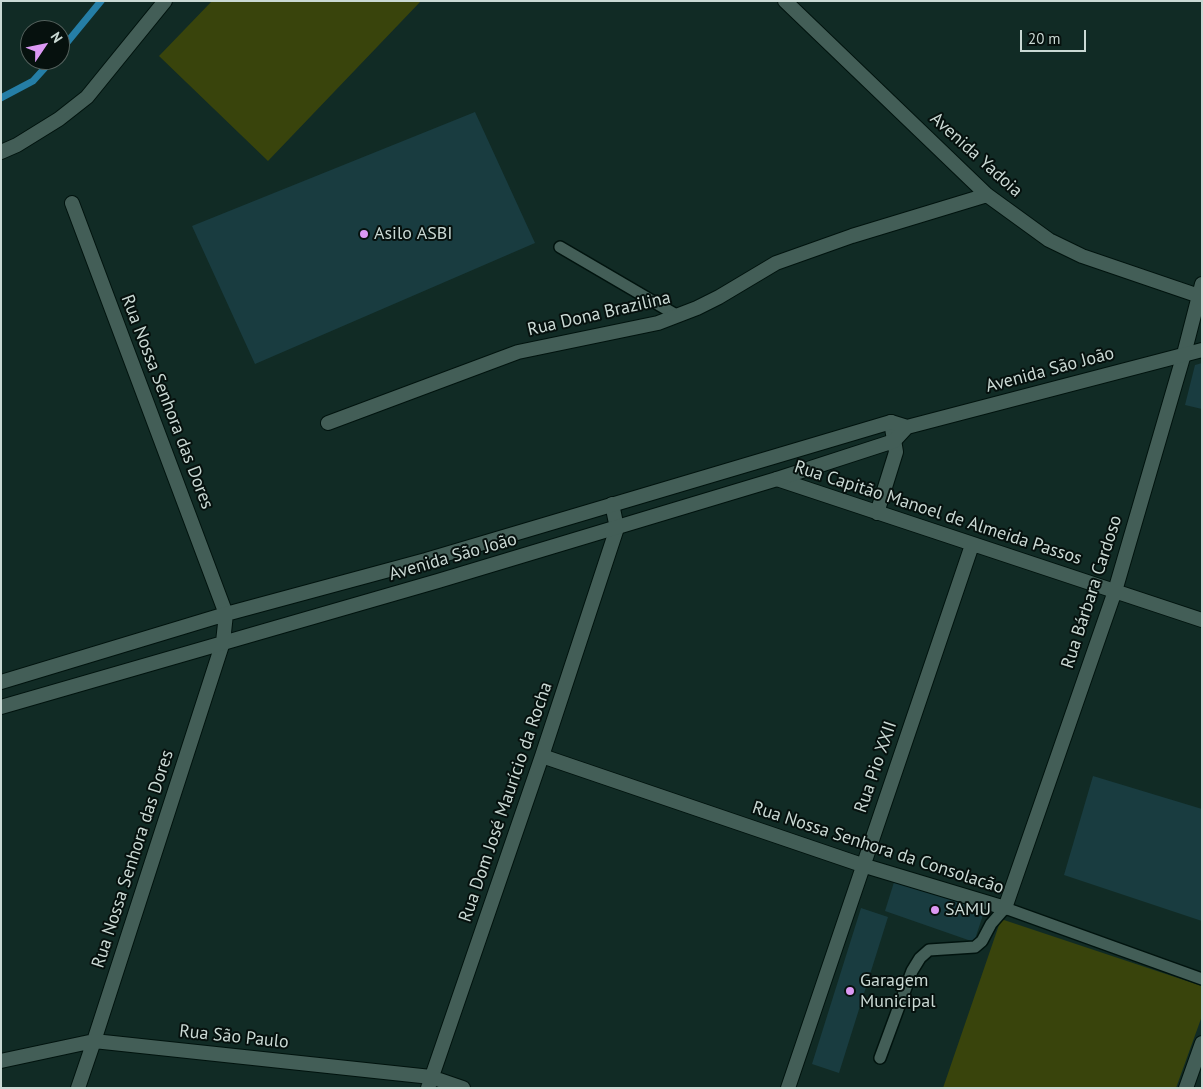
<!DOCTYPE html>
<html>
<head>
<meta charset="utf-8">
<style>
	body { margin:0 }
	#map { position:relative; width:1203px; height:1089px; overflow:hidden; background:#112b25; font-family:"PT Sans",sans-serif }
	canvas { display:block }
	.frame { position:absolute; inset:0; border:2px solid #cad9d4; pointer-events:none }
	.north { position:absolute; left:20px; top:20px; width:50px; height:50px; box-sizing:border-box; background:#06110e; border:1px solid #54615d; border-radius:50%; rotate:56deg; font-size:14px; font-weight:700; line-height:20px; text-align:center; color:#cad9d4 }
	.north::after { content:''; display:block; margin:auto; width:18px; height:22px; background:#dc99f4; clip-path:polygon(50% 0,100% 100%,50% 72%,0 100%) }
	.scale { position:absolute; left:1020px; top:30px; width:66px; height:22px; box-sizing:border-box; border:2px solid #cad9d4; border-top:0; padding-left:6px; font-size:15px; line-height:18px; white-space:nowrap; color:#cad9d4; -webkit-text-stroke:4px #06110e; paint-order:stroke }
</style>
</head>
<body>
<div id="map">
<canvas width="1203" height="1089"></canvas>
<div class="frame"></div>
<div class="north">N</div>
<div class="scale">20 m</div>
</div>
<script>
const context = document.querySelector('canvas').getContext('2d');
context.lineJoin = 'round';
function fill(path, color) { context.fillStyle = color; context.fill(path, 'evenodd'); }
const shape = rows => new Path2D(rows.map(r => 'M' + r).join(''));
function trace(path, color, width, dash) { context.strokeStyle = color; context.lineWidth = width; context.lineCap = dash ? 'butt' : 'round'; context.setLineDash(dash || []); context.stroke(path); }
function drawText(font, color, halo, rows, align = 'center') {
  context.font = font + ' "PT Sans",sans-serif'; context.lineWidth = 4; context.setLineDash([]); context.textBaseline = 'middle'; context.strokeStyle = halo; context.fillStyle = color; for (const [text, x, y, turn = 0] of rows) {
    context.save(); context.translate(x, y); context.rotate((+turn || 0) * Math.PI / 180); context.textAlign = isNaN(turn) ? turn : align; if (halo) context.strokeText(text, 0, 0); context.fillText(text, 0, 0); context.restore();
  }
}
const green = shape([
	[212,1,421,1,268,161,159,56],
	[1001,919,1202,986,1202,1016,1176,1088,943,1088]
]);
const stream = shape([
	[60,51,101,1],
	[1,98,33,81,52,60]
]);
const building = shape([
	[475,112,535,243,255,364,192,226],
	[1202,363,1202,409,1185,405,1195,365],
	[1093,776,1202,809,1202,921,1064,875],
	[895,879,985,909,974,942,885,911],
	[861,908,888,917,839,1073,812,1064]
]);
const service = shape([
	[560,247,678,316],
	[880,1058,912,971,920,958,929,950,975,947,982,941,991,924,1005,908,1202,979]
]);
const minor = shape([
	[785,1,987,195,1049,240,1082,256,1202,297],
	[1,152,17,145,59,119,87,97,165,1],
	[72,203,226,614],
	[328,423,518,352,658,323,697,308,719,297,776,263,852,236,987,195],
	[777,479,1202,620],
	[877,513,896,452,891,422],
	[542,756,862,865,1005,908,1115,591,1184,354,1202,284],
	[1,1061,94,1041,431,1077,463,1088],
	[78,1088,94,1041,223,642],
	[428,1088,542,756,617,528,612,504],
	[788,1088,972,545],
	[1186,1088,1202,1043]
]);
const tertiary = shape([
	[223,642,226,614],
	[1,682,226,614,426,560,891,422,907,427,1202,350],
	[1,707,438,581,777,479,894,441,907,427]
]);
const markers = [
	[364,234,5,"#dc99f4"],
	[935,910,5,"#dc99f4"],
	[850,991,5,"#dc99f4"]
];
const streetNames = [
	["Avenida Yadoia",976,155,42],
	["Rua Dona Brazilina",599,314,-13],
	["Avenida São João",1050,370,-15],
	["Rua Nossa Senhora das Dores",167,402,69],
	["Rua Capitão Manoel de Almeida Passos",938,513,18],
	["Avenida São João",453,557,-16],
	["Rua Bárbara Cardoso",1092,592,-72],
	["Rua Pio XXII",876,767,-71],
	["Rua Dom José Maurício da Rocha",506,802,-71],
	["Rua Nossa Senhora da Consolacão",878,848,18],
	["Rua Nossa Senhora das Dores",133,859,-72],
	["Rua São Paulo",234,1037,6]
];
const poiNames = [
	["Asilo ASBI",374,234],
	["SAMU",945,910],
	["Garagem",860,981],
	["Municipal",860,1002]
];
fill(green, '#39440c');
trace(stream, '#257ea6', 7);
fill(building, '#193c40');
trace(service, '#00130e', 14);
trace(minor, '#00130e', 16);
trace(tertiary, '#00130e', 16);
trace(service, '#435e57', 11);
trace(minor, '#435e57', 14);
trace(tertiary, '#435e57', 14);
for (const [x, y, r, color] of markers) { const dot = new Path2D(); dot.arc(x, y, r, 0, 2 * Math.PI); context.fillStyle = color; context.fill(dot); trace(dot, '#06110e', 2); }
drawText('18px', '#cad9d4', '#06110e', streetNames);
drawText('18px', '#cad9d4', '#06110e', poiNames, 'left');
</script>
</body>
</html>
